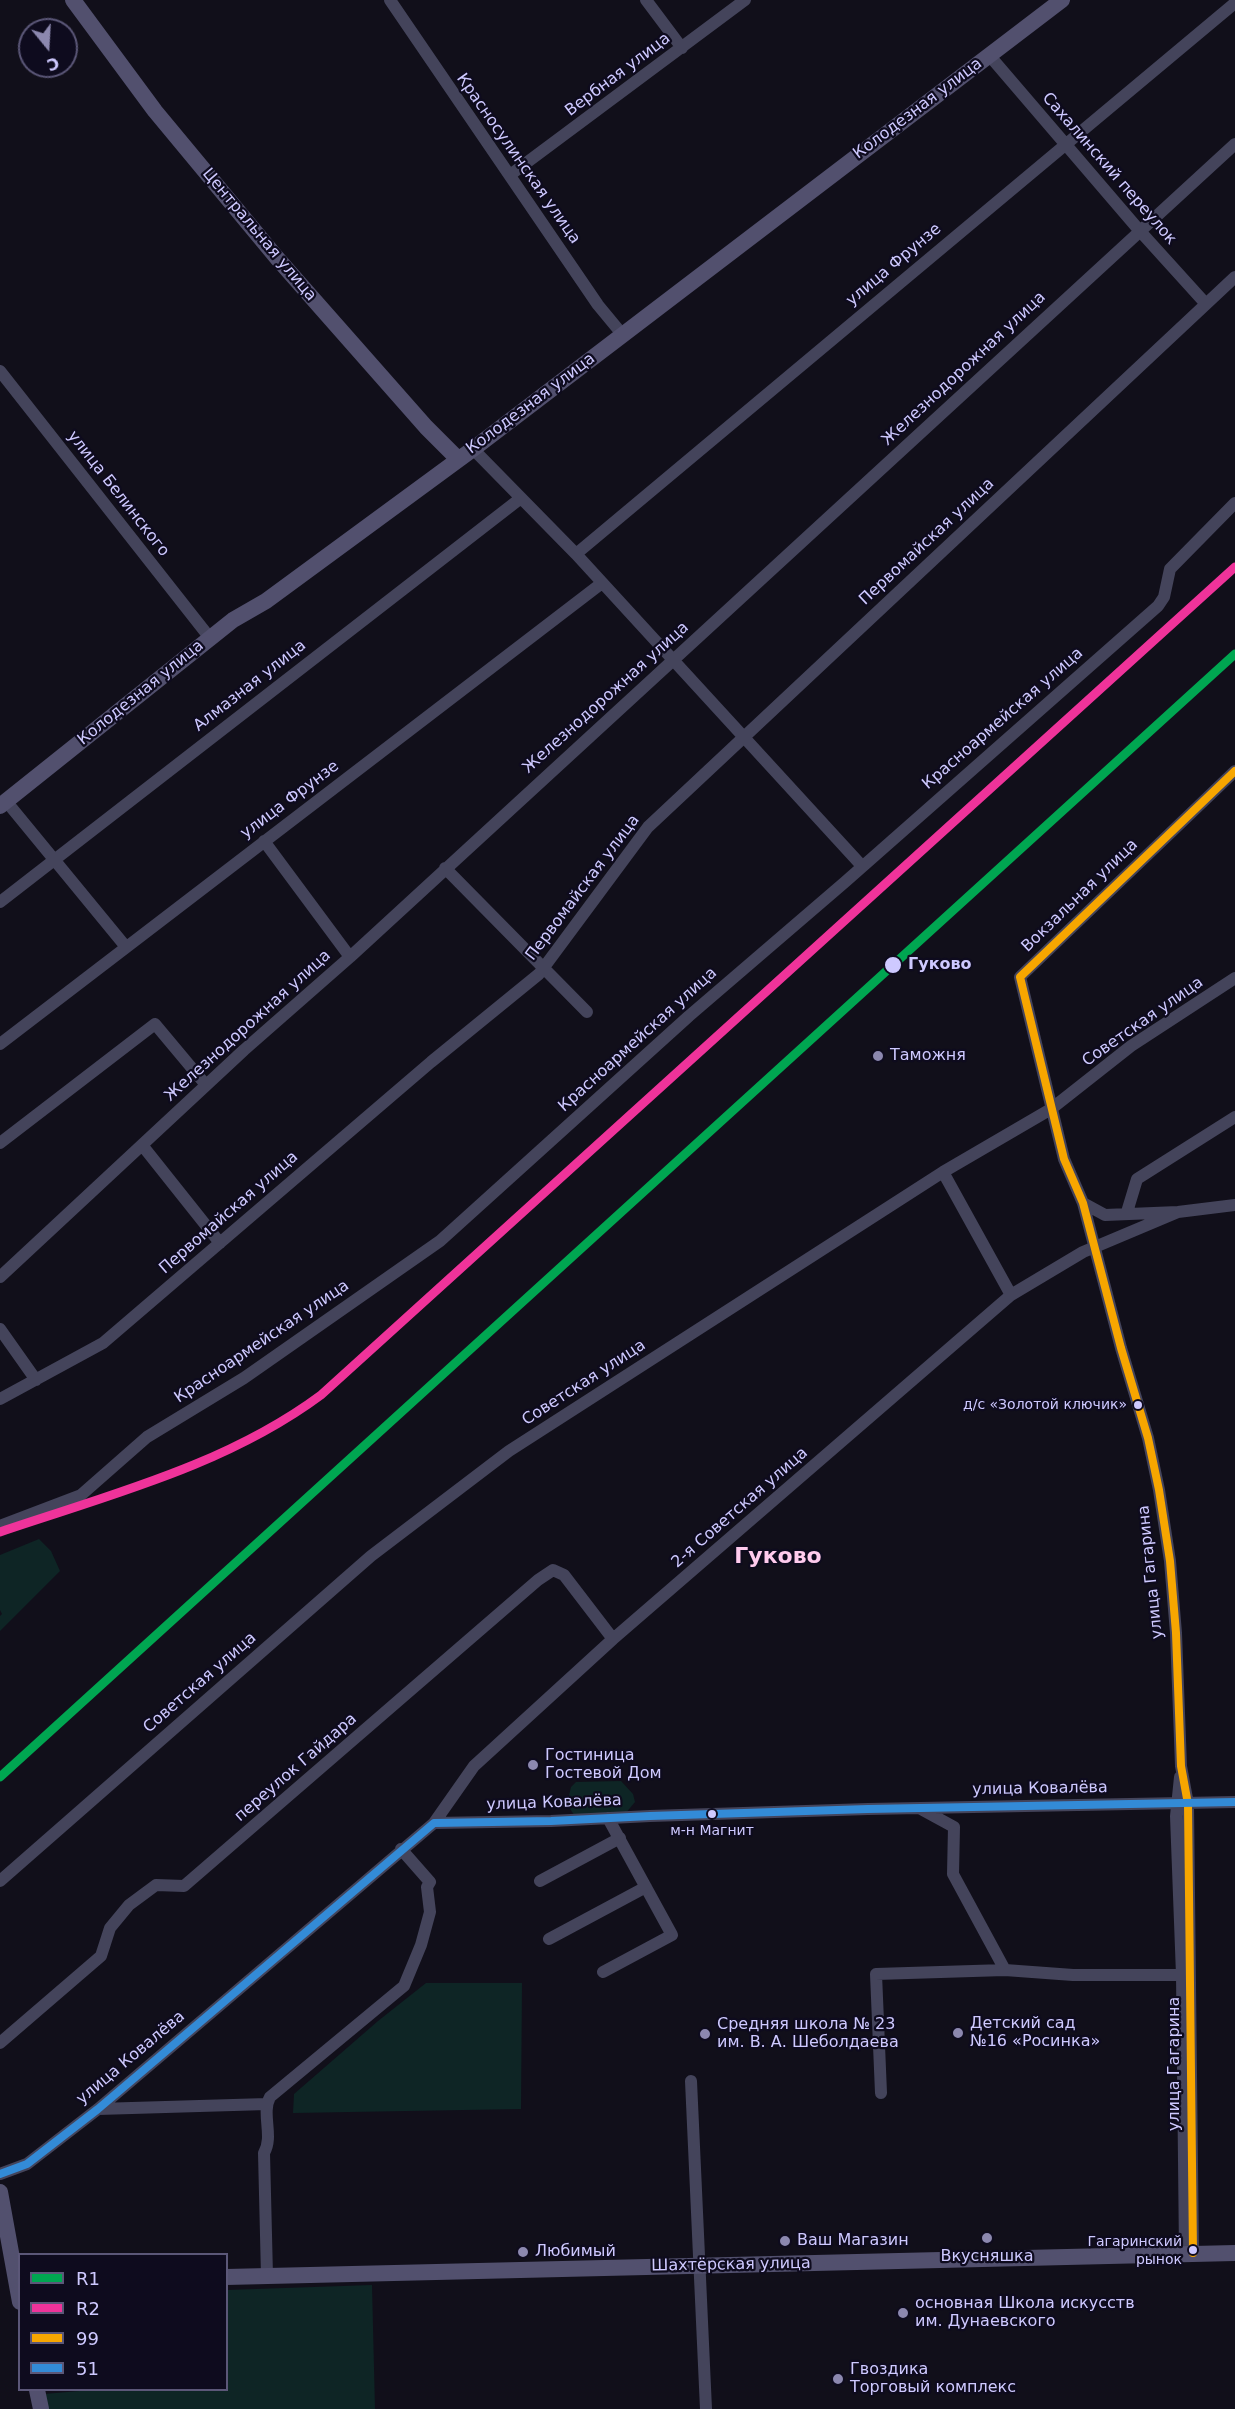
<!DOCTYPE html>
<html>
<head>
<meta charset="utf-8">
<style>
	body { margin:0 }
	#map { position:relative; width:1235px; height:2409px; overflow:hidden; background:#110f1a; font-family:"DejaVu Sans",sans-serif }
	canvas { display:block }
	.legend { position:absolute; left:18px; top:2253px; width:210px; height:138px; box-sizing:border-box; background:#0e0b1e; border:2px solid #5b5778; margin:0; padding:8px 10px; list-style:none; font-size:18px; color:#cec9ff }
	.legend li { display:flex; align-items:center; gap:12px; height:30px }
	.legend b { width:30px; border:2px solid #5b5778 }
	.north { position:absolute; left:18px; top:18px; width:60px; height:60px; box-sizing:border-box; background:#0e0b1e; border:2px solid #5b5778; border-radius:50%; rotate:162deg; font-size:16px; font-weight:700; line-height:24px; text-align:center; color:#cec9ff }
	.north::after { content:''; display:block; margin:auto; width:21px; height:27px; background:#8c88af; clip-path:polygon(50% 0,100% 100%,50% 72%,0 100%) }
</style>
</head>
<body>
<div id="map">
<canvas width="1235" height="2409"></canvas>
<ul class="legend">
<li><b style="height:8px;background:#00a651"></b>R1</li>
<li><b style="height:8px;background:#ef339a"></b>R2</li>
<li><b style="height:8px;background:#f7a600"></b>99</li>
<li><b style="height:8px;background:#338bd7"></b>51</li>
</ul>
<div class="north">С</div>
</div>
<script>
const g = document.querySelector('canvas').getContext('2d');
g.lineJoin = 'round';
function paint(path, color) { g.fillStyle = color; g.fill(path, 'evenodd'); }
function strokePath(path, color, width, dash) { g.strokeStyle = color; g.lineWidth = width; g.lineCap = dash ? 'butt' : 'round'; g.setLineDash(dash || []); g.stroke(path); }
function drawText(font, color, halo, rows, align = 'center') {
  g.font = font + ' "DejaVu Sans",sans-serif'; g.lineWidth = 4.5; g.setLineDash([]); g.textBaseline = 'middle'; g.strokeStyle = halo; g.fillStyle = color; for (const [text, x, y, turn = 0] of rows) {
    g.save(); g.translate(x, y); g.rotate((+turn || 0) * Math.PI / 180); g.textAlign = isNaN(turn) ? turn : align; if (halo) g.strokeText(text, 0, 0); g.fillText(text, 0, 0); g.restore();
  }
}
paint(new Path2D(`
	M 39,1539 L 51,1551 L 60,1571 L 0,1631 L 0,1616 L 2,1614 L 0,1610 L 0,1555 Z
	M 621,1781 L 633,1794 L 635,1802 L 625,1814 L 574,1815 L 567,1804 L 571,1787 L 576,1782 Z
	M 426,1983 L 522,1983 L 521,2109 L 293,2113 L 294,2094 L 378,2021 Z
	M 372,2285 L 375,2409 L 47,2409 L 44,2394 L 91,2390 L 226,2390 L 227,2290 Z`), '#0e2525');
strokePath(new Path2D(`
	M 390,0 L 598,305 L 622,334
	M 646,0 L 682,48
	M 989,55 L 1139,230 L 1206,304
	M 510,175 L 745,0
	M 0,371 L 210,638
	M 473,449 L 576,554 L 862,866
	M 576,554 L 1235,3
	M 6,801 L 126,947
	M 264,841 L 350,957
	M 445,868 L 587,1012
	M 0,902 L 521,498
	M 0,1044 L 602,583
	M 0,1143 L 155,1024 L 206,1085
	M 142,1145 L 220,1243
	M 943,1172 L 1011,1295
	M 1083,1203 L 1105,1215 L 1178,1212 L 1235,1205
	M 1127,1212 L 1137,1179 L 1235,1117
	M 0,1277 L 244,1050 L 350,957 L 1235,144
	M 0,1329 L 36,1380
	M 0,1399 L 103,1343 L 431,1062 L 539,974 L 648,827 L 1235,277
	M 0,1526 L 81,1495 L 147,1437 L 244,1378 L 440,1241 L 689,1016 L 845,882 L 1158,606 L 1164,597 L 1170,569 L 1235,503
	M 1180,1777 L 1176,1816 L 1182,1975 L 1185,2253
	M 921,1809 L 954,1827 L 953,1874 L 1005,1970
	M 434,1823 L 474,1766 L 613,1639 L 1011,1295 L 1083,1252 L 1178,1212
	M 0,1881 L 371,1556 L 509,1451 L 943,1172 L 1051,1109 L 1131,1046 L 1235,978
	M 540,1881 L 620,1838
	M 549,1939 L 646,1887
	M 603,1972 L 672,1935 L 608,1818
	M 0,2043 L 101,1956 L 110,1928 L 129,1905 L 156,1885 L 184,1886 L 538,1580 L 553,1570 L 564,1575 L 613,1639
	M 691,2081 L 706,2409
	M 881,2093 L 876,1974 L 1005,1970 L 1073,1975 L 1182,1975
	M 98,2109 L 267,2104
	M 0,2174 L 27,2164 L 98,2109 L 434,1823 L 551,1821 L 650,1816 L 868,1809 L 1235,1802
	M 1193,2253 L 1188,1804 L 1181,1766 L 1176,1633 L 1170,1561 L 1159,1490 L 1148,1438 L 1121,1348 L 1083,1203 L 1064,1159 L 1020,977 L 1235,771
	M 267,2276 L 264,2153 C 274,2136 261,2114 270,2097 L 404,1986 L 421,1945 L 430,1912 L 427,1887 L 430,1882 L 401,1849`), '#44445b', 12);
strokePath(new Path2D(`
	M 73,0 L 155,111 L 277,258 L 426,427 L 458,459
	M 0,806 L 233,620 L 266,601 L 473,449 L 1062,0
	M 0,2192 L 20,2302
	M 226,2277 L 1235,2253
	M 37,2390 L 41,2409`), '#52506e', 16);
strokePath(new Path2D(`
	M 1193,2253 L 1188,1804 L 1181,1766 L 1176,1633 L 1170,1561 L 1159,1490 L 1148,1438 L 1121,1348 L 1083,1203 L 1064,1159 L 1020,977 L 1235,771`), '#f7a600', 8);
strokePath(new Path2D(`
	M 0,2174 L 27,2164 L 98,2109 L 434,1823 L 551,1821 L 650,1816 L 868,1809 L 1235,1802`), '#338bd7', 8);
strokePath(new Path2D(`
	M 0,1777 L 1235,654`), '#00a651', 9);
strokePath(new Path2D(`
	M 0,1532 C 109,1495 227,1465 321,1395 L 1235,567`), '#ef339a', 9);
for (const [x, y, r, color] of [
	[893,965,9,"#cec9ff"],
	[878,1056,6,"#8c88af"],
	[1138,1405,5,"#cec9ff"],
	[533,1765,6,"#8c88af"],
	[712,1814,5,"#cec9ff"],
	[958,2033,6,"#8c88af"],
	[705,2034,6,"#8c88af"],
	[987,2238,6,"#8c88af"],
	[785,2241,6,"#8c88af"],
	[1193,2250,5,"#cec9ff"],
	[523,2252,6,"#8c88af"],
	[903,2313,6,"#8c88af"],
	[838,2379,6,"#8c88af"]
]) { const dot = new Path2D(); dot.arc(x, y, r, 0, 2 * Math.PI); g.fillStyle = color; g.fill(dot); strokePath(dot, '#0e0b1e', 2); }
drawText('14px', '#cec9ff', '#0e0b1e', [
	["д/с «Золотой ключик»",1127,1405],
	["м-н Магнит",712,1831,"center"],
	["Гагаринский",1182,2242],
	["рынок",1182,2260]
], 'right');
drawText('16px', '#cec9ff', '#0e0b1e', [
	["Вербная улица",618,75,-37],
	["Колодезная улица",918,109,-37],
	["Красносулинская улица",518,159,55],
	["Сахалинский переулок",1109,169,49],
	["Центральная улица",259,235,50],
	["улица Фрунзе",894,265,-40],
	["Железнодорожная улица",964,369,-43],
	["Колодезная улица",531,404,-37],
	["улица Белинского",118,494,52],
	["Первомайская улица",927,542,-43],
	["Алмазная улица",250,686,-38],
	["Колодезная улица",141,693,-39],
	["Железнодорожная улица",606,698,-42],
	["Красноармейская улица",1003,719,-41],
	["улица Фрунзе",290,800,-37],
	["Первомайская улица",583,888,-53],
	["Вокзальная улица",1080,896,-44],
	["Советская улица",1143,1022,-35],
	["Железнодорожная улица",248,1026,-42],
	["Красноармейская улица",638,1040,-42],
	["Первомайская улица",229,1213,-41],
	["Красноармейская улица",262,1342,-34],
	["Советская улица",584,1383,-33],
	["2-я Советская улица",740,1508,-41],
	["улица Гагарина",1151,1572,-96],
	["Советская улица",200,1683,-41],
	["переулок Гайдара",296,1768,-41],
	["улица Ковалёва",1040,1789,-1],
	["улица Ковалёва",554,1803,-2],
	["улица Ковалёва",131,2058,-40],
	["улица Гагарина",1175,2064,-90],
	["Шахтёрская улица",731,2265,-1]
]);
drawText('bold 16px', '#cec9ff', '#0e0b1e', [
	["Гуково",908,965]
], 'left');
drawText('16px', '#cec9ff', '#0e0b1e', [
	["Таможня",890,1056],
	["Гостиница",545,1756],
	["Гостевой Дом",545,1774],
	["Детский сад",970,2024],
	["№16 «Росинка»",970,2042],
	["Средняя школа № 23",717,2025],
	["им. В. А. Шеболдаева",717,2043],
	["Ваш Магазин",797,2241],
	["Любимый",535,2252],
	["Вкусняшка",987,2257,"center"],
	["основная Школа искусств",915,2304],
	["им. Дунаевского",915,2322],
	["Гвоздика",850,2370],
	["Торговый комплекс",850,2388]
], 'left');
drawText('bold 22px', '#ffcbed', '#0e0b1e', [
	["Гуково",778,1557]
]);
</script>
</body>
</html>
